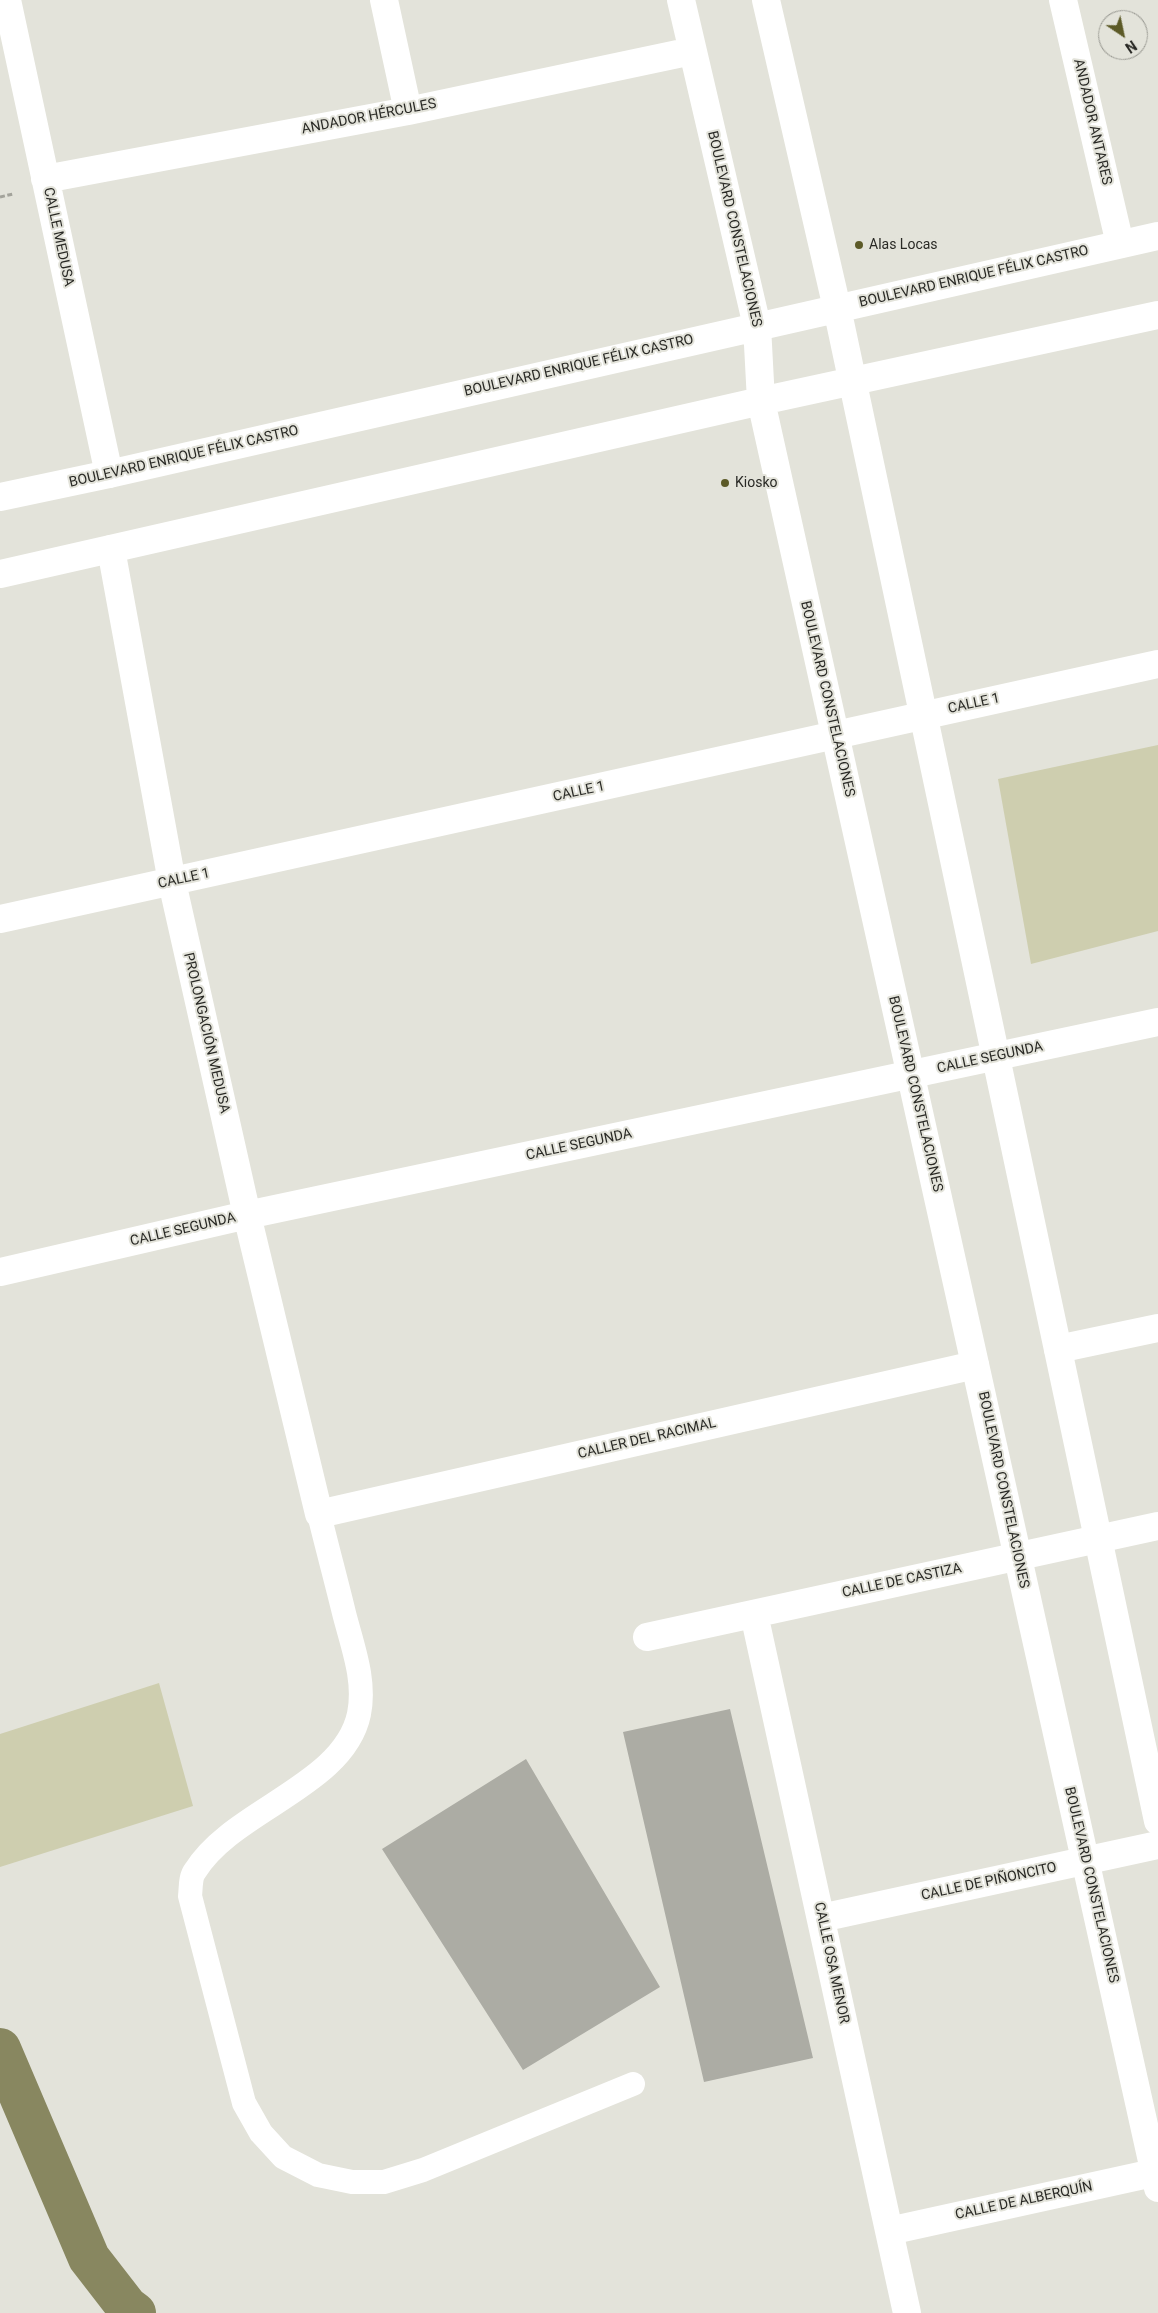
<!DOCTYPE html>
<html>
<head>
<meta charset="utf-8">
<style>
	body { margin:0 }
	#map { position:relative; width:1158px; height:2313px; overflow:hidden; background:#e3e3da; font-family:Roboto,sans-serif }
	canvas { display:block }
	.north { position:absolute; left:1098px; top:10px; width:50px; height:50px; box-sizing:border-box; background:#e3e3da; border:1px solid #999992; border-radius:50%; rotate:146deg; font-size:14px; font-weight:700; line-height:20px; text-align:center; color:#292925 }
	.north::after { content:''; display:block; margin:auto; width:18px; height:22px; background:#5c5a27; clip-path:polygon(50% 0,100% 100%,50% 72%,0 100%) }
</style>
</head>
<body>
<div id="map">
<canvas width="1158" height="2313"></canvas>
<div class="north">N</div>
</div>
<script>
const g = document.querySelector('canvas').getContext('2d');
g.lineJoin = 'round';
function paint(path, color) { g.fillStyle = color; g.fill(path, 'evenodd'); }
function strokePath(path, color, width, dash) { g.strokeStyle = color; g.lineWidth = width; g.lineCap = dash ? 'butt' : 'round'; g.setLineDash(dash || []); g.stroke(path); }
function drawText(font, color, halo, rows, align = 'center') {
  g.font = font + ' Roboto,sans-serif'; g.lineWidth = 4; g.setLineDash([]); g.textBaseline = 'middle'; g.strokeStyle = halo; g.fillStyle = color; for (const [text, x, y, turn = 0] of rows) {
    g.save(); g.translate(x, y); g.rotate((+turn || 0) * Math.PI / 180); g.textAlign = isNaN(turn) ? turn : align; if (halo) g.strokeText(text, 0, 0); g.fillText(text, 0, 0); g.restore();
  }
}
paint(new Path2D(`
	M 1158,745 L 1158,931 L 1031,964 L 998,779 Z
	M 159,1683 L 193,1806 L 0,1867 L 0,1734 Z`), '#ceceaf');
strokePath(new Path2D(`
	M 0,2049 L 89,2258 L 127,2307 L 135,2313`), '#888760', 42);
paint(new Path2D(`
	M 730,1709 L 813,2058 L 704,2082 L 623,1732 Z
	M 526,1759 L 660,1987 L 523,2070 L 382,1849 Z`), '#acaca4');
strokePath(new Path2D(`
	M 0,197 L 13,194`), '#a3a39b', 3, [5, 2.5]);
strokePath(new Path2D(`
	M 319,1514 C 327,1547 336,1580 344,1613 C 352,1645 366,1680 359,1714 C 344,1786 232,1810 195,1871 C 190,1877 191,1889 190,1896 L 244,2103 L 261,2133 L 283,2157 L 318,2175 L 352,2182 L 384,2182 L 423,2170 L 633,2084`), '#fff', 24);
strokePath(new Path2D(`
	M 7,0 L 109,474
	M 384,0 L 408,111
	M 681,0 L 757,326
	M 766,0 L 837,308
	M 1063,0 L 1120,244
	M 45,179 L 408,111 L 692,51
	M 111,549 L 172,882 L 247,1215 L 319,1514 L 975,1365
	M 0,919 L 1158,664
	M 0,1272 L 247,1215 L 1158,1022
	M 1058,1349 L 1158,1328
	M 754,1614 L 907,2313
	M 647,1637 L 1158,1526
	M 821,1918 L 1158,1845
	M 889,2231 L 1158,2172`), '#fff', 28);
strokePath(new Path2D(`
	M 837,308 L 1158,1821
	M 757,326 L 761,401 L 1158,2188
	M 0,497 L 109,474 L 1158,236
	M 0,574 L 761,401 L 1158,315`), '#fff', 28);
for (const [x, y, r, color] of [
	[859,245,5,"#5c5a27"],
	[725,483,5,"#5c5a27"]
]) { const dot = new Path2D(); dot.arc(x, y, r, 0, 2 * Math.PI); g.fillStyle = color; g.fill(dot); strokePath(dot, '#e3e3da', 2); }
drawText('14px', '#292925', '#e3e3da', [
	["ANDADOR HÉRCULES",369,117,-11],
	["ANDADOR ANTARES",1092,122,77],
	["BOULEVARD CONSTELACIONES",734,229,77],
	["CALLE MEDUSA",58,237,78],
	["BOULEVARD ENRIQUE FÉLIX CASTRO",974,277,-13],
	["BOULEVARD ENRIQUE FÉLIX CASTRO",579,366,-13],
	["BOULEVARD ENRIQUE FÉLIX CASTRO",184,457,-13],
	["BOULEVARD CONSTELACIONES",827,699,77],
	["CALLE 1",974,704,-12],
	["CALLE 1",579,792,-12],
	["CALLE 1",184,879,-12],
	["PROLONGACIÓN MEDUSA",206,1033,77],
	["CALLE SEGUNDA",990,1058,-12],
	["BOULEVARD CONSTELACIONES",915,1094,77],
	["CALLE SEGUNDA",579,1145,-12],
	["CALLE SEGUNDA",183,1230,-13],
	["CALLER DEL RACIMAL",647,1439,-13],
	["BOULEVARD CONSTELACIONES",1003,1490,78],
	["CALLE DE CASTIZA",902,1581,-12],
	["CALLE DE PIÑONCITO",989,1882,-12],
	["BOULEVARD CONSTELACIONES",1091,1885,77],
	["CALLE OSA MENOR",831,1963,78],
	["CALLE DE ALBERQUÍN",1024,2201,-12]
]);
drawText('14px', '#292925', '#e3e3da', [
	["Alas Locas",869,245],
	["Kiosko",735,483]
], 'left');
</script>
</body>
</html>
